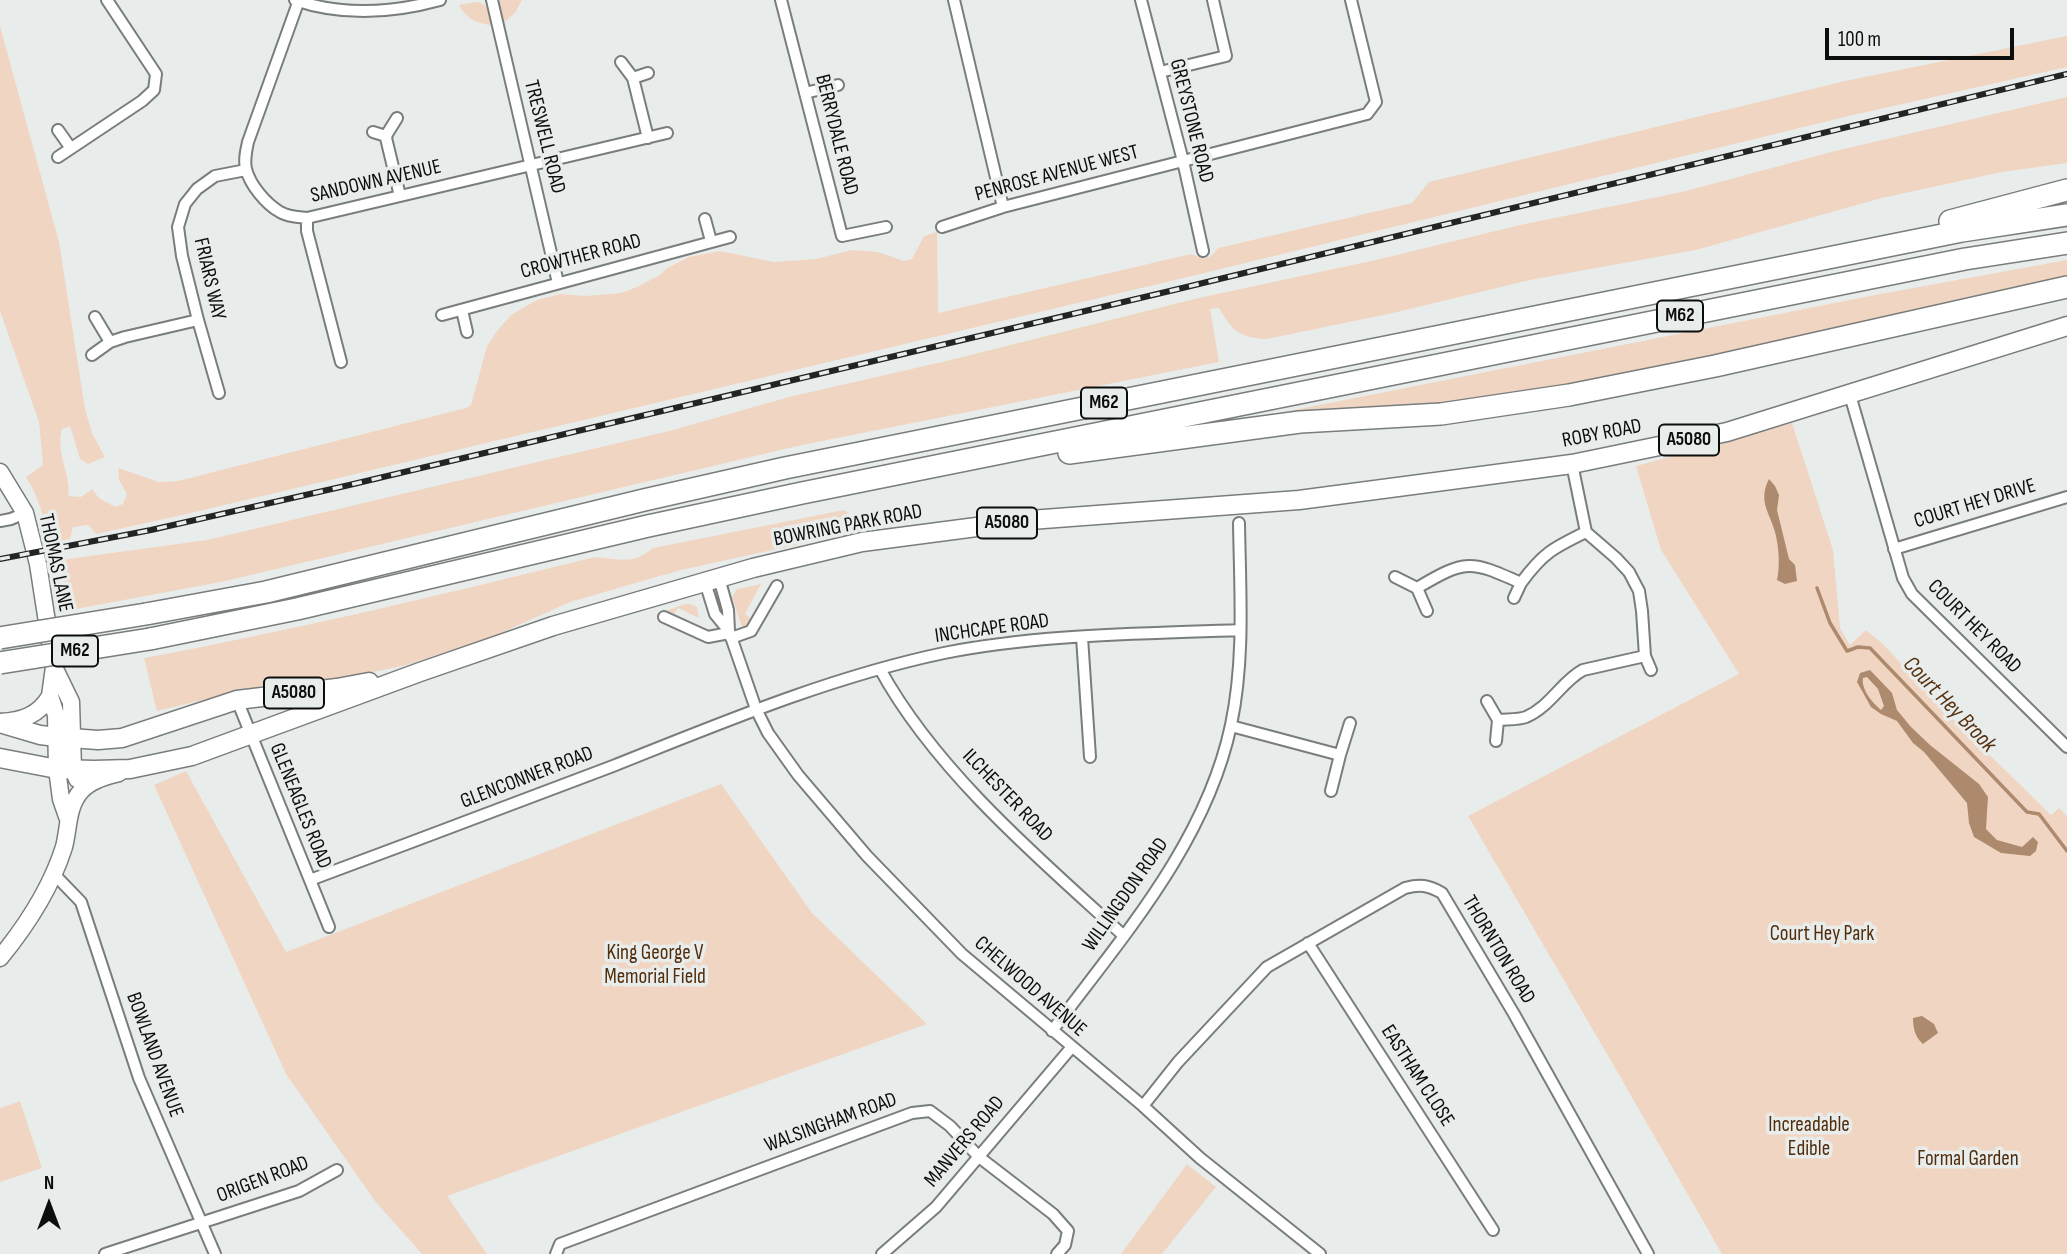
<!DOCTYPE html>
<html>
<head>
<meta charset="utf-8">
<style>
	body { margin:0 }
	#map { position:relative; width:2067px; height:1254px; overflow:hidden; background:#e8edec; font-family:"Sofia Sans Condensed",sans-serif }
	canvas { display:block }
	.north { position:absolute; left:14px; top:1170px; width:70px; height:70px; -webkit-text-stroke:5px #e8edec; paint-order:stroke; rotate:0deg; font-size:19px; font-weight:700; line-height:28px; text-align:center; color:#0c0e0d }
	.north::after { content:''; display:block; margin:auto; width:24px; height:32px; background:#0c0e0d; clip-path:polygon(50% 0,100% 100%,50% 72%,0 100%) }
	.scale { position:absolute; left:1825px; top:28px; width:189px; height:32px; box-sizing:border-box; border:4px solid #0c0e0d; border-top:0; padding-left:9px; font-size:21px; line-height:24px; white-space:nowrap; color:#0c0e0d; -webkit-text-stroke:5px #e8edec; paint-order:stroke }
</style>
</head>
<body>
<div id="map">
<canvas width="2067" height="1254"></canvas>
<div class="north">N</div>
<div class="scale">100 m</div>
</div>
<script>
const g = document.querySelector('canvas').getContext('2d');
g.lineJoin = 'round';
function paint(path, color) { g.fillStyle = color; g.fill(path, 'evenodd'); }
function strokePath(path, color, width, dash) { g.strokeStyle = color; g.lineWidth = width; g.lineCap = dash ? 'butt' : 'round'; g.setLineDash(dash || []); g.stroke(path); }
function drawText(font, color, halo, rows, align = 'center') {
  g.font = font + ' "Sofia Sans Condensed",sans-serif'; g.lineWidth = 7; g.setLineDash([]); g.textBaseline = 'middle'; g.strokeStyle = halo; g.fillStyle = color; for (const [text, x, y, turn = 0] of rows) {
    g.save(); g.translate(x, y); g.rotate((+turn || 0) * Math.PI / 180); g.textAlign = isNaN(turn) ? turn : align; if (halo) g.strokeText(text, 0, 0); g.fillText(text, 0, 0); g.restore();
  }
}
paint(new Path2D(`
	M 500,0 L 522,0 L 515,13 L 503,23 L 499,7 Z
	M 476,2 C 489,3 489,14 492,25 C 478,24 466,19 459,5 Z
	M 0,26 L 59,242 L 85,409 L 92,433 L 105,457 L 88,464 L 80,459 L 70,426 L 62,429 C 55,456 72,474 68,496 L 81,497 L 92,489 L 99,498 L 115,507 L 123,504 L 127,494 L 119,480 L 118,468 L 159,482 L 178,481 L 466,408 L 471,405 L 487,346 L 497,331 L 511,315 L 535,301 L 545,298 L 560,294 L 585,296 L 621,293 L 637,287 L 660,275 L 667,268 L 689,257 L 720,251 L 774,262 L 816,259 L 852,250 L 878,252 L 904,261 L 912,259 L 924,236 L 937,232 L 938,313 L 1191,254 C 1204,260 1210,260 1218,248 L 1412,203 L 1429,182 L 1845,81 L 2067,36 L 2067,67 L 1849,116 L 1192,276 L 178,516 L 96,534 L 88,525 L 73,527 L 70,539 L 49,543 C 44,519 40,499 26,477 L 43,465 L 39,422 L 0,311 Z
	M 2067,97 L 2067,163 L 2002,172 L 1882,198 L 1696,250 L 1530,280 L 1393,313 L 1267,339 C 1240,338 1233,332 1219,308 L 1210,309 L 1219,362 L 802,445 L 221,582 L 65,611 L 53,561 L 207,540 L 673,430 L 789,397 L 942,362 L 1194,299 L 1380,259 L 1520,225 L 1682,192 L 1835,151 Z
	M 2067,260 L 2067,277 C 1994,293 1922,308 1849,324 C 1742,349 1636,374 1527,391 C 1448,403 1369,409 1290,416 L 1287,415 L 1289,411 L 1880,294 Z
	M 1792,423 L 1833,550 L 1840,628 L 1850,645 L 1866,630 L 1882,643 L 1953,719 L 2051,815 L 2059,808 L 2067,816 L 2067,1254 L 1722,1254 L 1618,1073 L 1468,816 L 1739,674 L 1661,550 L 1636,466 Z
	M 844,510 L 852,516 L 851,533 L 681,570 L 570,602 L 492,637 L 403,666 L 341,678 L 261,686 L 157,711 L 144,658 C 295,630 445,594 595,557 C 621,559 632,565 653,548 Z
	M 761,584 L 745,614 L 750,618 L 751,622 L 748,626 L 742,627 L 732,597 L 737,589 Z
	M 685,604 L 690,604 L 697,607 L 699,618 L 678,608 L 673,616 L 663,612 Z
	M 186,771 L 286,952 L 721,784 L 812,913 L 927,1024 L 447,1196 L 487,1254 L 422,1254 L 375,1201 L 286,1074 L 154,785 Z
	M 20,1101 L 42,1168 L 0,1182 L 0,1108 Z
	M 1187,1164 L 1216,1187 L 1162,1254 L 1121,1254 Z`), '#f0d6c2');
paint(new Path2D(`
	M 1769,479 L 1775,486 L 1779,495 L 1777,510 L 1789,559 L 1795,565 L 1797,581 L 1785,584 L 1777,580 C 1780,565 1779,551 1776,536 C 1771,513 1757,503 1769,479 Z
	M 1870,670 L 1892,693 L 1897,710 L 1911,727 L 1930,745 L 1979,784 L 1988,797 L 1986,829 L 1997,840 L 2022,847 L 2033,837 L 2038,842 L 2036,851 L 2030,856 L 2001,853 L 1974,837 L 1969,823 L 1967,803 L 1924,752 L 1913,743 L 1897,721 L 1881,714 L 1871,707 L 1857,682 L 1860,673 ZM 1867,677 L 1878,689 L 1884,706 L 1881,710 C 1873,703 1861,690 1863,678 Z
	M 1922,1016 L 1934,1024 L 1938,1033 L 1923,1044 C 1915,1037 1913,1028 1913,1018 Z`), '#ad896e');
strokePath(new Path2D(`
	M 1817,588 L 1830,623 L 1847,651 L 1858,647 L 1870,648 L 2027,812 L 2039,814 L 2067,851`), '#ad896e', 3.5);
const street = new Path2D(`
	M 295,0 C 342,16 393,13 440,0
	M 299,0 L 248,142 C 246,151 244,160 246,169 C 250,185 266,204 280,212 C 288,217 298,217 307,218 L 667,133
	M 492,0 L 558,283
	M 781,0 L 842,236 L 886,227
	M 954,0 L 1003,207
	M 1141,0 L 1183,161 L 1203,251
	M 621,62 L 633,78 L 648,138
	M 1160,72 L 1226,56 L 1213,0
	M 633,78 L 648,73
	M 805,93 L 838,85
	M 397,118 L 387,134 L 386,138 L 400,196
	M 58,130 L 70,147
	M 373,132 L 386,136
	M 58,157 L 142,101 L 154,90 L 156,74 L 107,0
	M 307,218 L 307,231 L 341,362
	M 705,219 L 711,241
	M 942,227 L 1003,207 L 1367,114 L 1376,102 L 1351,0
	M 462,310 L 467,332
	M 442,315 L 730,237
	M 95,317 L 110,342
	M 92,355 L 110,342 L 125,337 L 198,320
	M 219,393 L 198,320 L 182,256 L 178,227 L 185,204 L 197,189 L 215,176 L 246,170
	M 1850,395 L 1903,578 L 1912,594 L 2067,747
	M 0,521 L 11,519 L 25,513
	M 1894,549 L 2067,497
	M 1395,577 L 1417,588
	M 719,578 L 728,610 L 729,631 L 756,709 L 768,733 L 798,775 L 867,856 L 962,954 L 1143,1106 L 1200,1158 L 1320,1254
	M 705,582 L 715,614 L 729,631
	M 1417,588 C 1466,559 1470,560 1521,583 C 1543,553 1553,548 1586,532
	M 1417,588 L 1427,611
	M 1514,598 L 1521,583
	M 664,617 L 708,637 L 729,633
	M 1082,637 L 1090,757
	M 731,638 L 751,631 L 777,586
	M 1645,656 L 1651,670
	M 880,669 C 935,770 1038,858 1123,935
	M 237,700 L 329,927
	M 1487,701 L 1498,720
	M 1498,720 C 1507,719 1518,720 1526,717 C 1550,707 1562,681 1583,670 L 1645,656 L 1642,611 L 1639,591 L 1629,572 L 1616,558 L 1586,532 L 1572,464
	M 1231,726 L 1340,755
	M 1496,741 L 1498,720
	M 1331,791 L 1340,755 L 1350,723
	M 53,873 L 81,902 L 139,1078 L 215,1254
	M 310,880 C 411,842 512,805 613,766 C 721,723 830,677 944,653 C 1041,634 1142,634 1240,630
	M 1308,943 L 1493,1230
	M 1052,1031 C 1122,937 1206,843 1231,725 C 1245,659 1240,590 1239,523
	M 1143,1106 L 1178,1062 L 1267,967 L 1405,888 C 1420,884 1428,885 1442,893 L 1514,1014 L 1648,1254
	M 105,1254 L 299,1191 L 337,1170
	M 556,1254 L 560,1244 L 912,1113 L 930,1111 L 950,1126 L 979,1157 L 1053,1214 L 1068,1231 L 1065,1245 L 1057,1254
	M 882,1254 L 936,1207 L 1071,1048`);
const secondary = new Path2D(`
	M 0,472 L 25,513 L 38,564 L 54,667 L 50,696 L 56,715 L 57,769 L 61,799 L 68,819
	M 54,667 L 71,702 L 73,769 L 77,779
	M 0,722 C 22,721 39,715 50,696
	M 0,958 C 27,925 51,888 64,847 C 69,828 67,807 81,791 C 91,780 105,777 119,773`);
const primary = new Path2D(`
	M 0,723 L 40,735 L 57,737 L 98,740 L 122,738 L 237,700 L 337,688 L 369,682
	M 0,758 L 57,769 L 94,770 L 130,769 L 192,756 L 420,672 L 553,626 L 753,568 L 862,542 L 1030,520 L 1299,500 L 1572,464 L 1727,432 L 2067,326`);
const highway = new Path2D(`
	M 1950,221 L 2067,190
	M 1069,453 L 1300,422 L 1441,414 L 1569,395 L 1715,366 L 2067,287
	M 146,614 L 266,592 L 644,500 L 785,468 L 1962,231 L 2067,215
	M 150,639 L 297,609 L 648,526 L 802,493 L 1965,259 L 2067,243`);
strokePath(street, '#797d7c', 14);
strokePath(secondary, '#797d7c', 19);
strokePath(primary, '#797d7c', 21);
strokePath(highway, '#797d7c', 24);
strokePath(street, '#fff', 10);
strokePath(secondary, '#fff', 16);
strokePath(primary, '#fff', 18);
strokePath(highway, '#fff', 21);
const rail = new Path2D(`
	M 0,559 L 151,530 L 345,486 L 1174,290 L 2067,74`);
strokePath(rail, '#222423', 6);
strokePath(rail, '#e8edec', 3.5, [10]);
const highwayBridge = new Path2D(`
	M 0,638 L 146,614
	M 0,663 L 150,639`);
strokePath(highwayBridge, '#797d7c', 24, []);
strokePath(highwayBridge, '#fff', 21);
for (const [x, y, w] of [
	[1680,316,46],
	[1104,403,46],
	[1689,440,60],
	[1007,523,60],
	[75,651,46],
	[294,693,60]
]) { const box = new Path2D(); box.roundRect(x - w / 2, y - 15.5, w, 31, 5); g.fillStyle = '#e8edec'; g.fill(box); strokePath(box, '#0c0e0d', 2); }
drawText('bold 19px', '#0c0e0d', null, [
	["M62",1680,316],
	["M62",1104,403],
	["A5080",1689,440],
	["A5080",1007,523],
	["M62",75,651],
	["A5080",294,693]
]);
drawText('21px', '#0c0e0d', '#e8edec', [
	["GREYSTONE ROAD",1191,121,76],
	["BERRYDALE ROAD",836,135,76],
	["TRESWELL ROAD",544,137,76],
	["PENROSE AVENUE WEST",1057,174,-15],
	["SANDOWN AVENUE",376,182,-13],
	["CROWTHER ROAD",581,257,-15],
	["FRIARS WAY",209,279,77],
	["ROBY ROAD",1602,434,-11],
	["COURT HEY DRIVE",1975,504,-17],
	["BOWRING PARK ROAD",848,526,-11],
	["THOMAS LANE",55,563,78],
	["COURT HEY ROAD",1974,627,45],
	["INCHCAPE ROAD",992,629,-8],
	["GLENCONNER ROAD",527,778,-21],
	["ILCHESTER ROAD",1007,796,46],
	["GLENEAGLES ROAD",300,806,68],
	["WILLINGDON ROAD",1126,895,-55],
	["THORNTON ROAD",1498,950,59],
	["CHELWOOD AVENUE",1030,987,41],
	["BOWLAND AVENUE",154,1055,70],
	["EASTHAM CLOSE",1417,1076,57],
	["WALSINGHAM ROAD",831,1123,-20],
	["MANVERS ROAD",965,1142,-50],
	["ORIGEN ROAD",263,1180,-21]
]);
drawText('21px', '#522d0c', '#e8edec', [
	["Court Hey Park",1822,935],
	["King George V",655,954],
	["Memorial Field",655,978],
	["Increadable",1809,1126],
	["Edible",1809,1150],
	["Formal Garden",1968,1160]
]);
drawText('italic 23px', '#573111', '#e8edec', [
	["Court Hey Brook",1949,705,46]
]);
</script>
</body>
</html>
